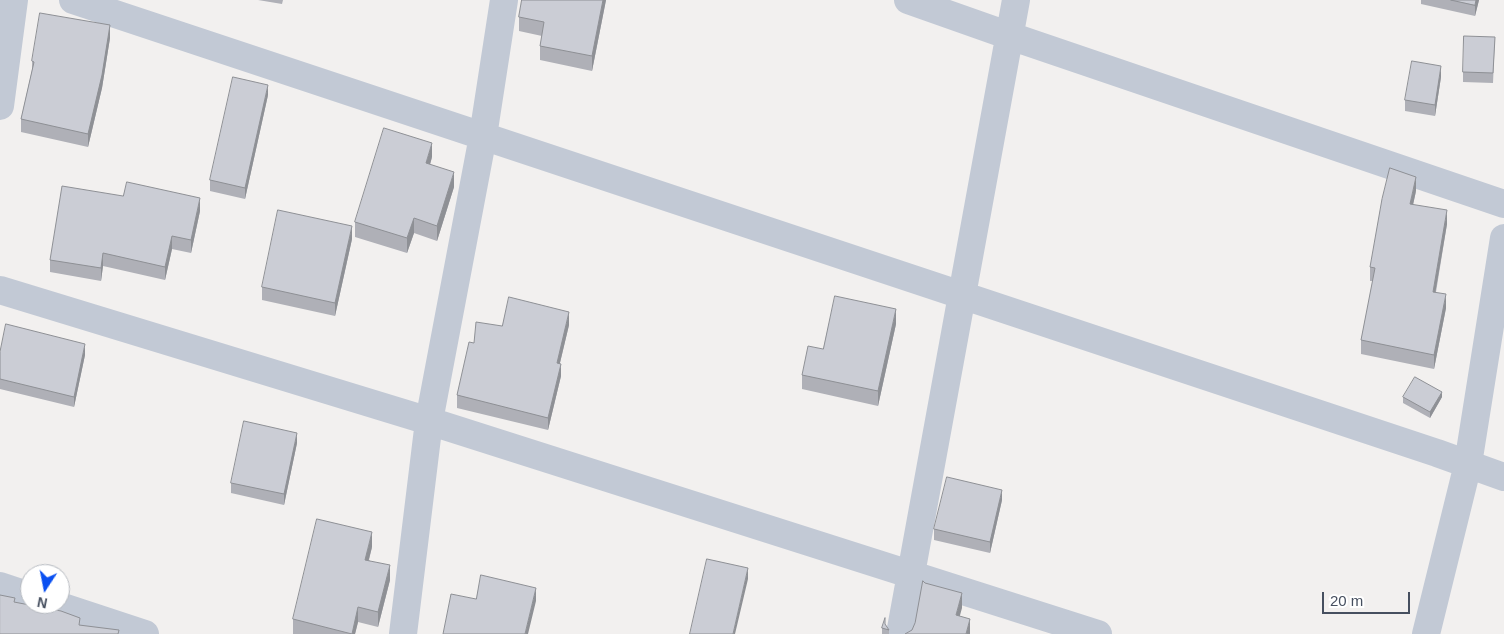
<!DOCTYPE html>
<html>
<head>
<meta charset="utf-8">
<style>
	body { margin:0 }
	#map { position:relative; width:1504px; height:634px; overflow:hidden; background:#f2f0ef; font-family:Arial,sans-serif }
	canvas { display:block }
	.north { position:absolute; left:20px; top:564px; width:50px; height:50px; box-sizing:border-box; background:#fff; border:1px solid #b5b9bf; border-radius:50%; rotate:191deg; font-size:14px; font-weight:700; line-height:20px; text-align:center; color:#464f5f }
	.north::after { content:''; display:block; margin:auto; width:18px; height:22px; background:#0a50f1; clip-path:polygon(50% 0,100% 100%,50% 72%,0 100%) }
	.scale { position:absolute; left:1322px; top:592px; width:88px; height:22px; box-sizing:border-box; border:2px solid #464f5f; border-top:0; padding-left:6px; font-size:15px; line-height:18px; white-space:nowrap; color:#464f5f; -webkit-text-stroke:4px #fff; paint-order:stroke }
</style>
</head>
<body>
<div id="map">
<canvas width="1504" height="634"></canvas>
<div class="north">N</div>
<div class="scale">20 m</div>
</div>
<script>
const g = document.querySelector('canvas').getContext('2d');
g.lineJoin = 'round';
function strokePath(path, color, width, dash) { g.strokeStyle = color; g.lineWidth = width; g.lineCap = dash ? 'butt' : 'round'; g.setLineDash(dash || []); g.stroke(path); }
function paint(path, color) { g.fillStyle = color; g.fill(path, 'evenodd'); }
strokePath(new Path2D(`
	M 73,0 L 1437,453 L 1504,477
	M 908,0 L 1010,36 L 1504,204
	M 0,106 L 14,0
	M 0,290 L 429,421 L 1098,634
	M 0,586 L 30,596
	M 54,604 L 145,634
	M 403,634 L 429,421 L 483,136 L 504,0
	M 900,634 L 1016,0
	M 1426,634 L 1468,464 L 1504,238`), '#c2c9d5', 28);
paint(new Path2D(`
	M 258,0 L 283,0 L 282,4 Z
	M 522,0 L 606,0 L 592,71 L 540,60 L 540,46 L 542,36 L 519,31 L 519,17 Z
	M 1421,0 L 1479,0 L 1475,16 L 1421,4 Z
	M 1495,37 L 1493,83 L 1463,82 L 1463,72 Z
	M 110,38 L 102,88 L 88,147 L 21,132 L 21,119 L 32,70 L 32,61 Z
	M 1441,77 L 1435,116 L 1405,111 L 1405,100 Z
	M 268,95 L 245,199 L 210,191 L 210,180 Z
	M 432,157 L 430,165 L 454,187 L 437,241 L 414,233 L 407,253 L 355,237 L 355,222 Z
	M 1416,191 L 1413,205 L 1447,224 L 1436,292 L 1446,308 L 1434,369 L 1361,354 L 1361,340 L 1373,281 L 1370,281 L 1370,267 Z
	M 200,211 L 191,253 L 172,249 L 165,280 L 103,266 L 101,281 L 50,272 L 50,260 Z
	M 352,239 L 335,316 L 262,300 L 262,287 Z
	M 896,324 L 878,406 L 802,389 L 802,375 L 823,349 Z
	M 569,325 L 560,363 L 561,376 L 548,430 L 457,408 L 457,395 L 474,343 Z
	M 0,352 L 85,355 L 74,407 L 0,389 Z
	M 1403,397 L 1442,397 L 1430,418 L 1403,403 Z
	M 297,443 L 284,505 L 231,493 L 231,483 Z
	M 1002,500 L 990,553 L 934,540 L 934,529 Z
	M 372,547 L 369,560 L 390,580 L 378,627 L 358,622 L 355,634 L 293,634 L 293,619 Z
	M 885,624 L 889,630 L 889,634 L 882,634 L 882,628 Z`), '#afb0b7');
paint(new Path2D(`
	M 603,0 L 606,0 L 592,71 L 592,56 Z
	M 1476,0 L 1479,0 L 1475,16 L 1475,5 Z
	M 110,25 L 110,38 L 102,88 L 88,147 L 88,134 Z
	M 1441,66 L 1441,77 L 1435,116 L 1435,105 Z
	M 268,85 L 268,95 L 245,199 L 245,188 Z
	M 432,143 L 432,157 L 426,178 L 426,163 Z
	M 454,172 L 454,187 L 437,241 L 437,226 Z
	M 1416,177 L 1416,191 L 1410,218 L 1410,204 Z
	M 200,198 L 200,211 L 191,253 L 191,240 Z
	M 1447,210 L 1447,224 L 1433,306 L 1433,292 Z
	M 414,218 L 414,233 L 407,253 L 407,238 Z
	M 352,226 L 352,239 L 335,316 L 335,303 Z
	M 172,236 L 172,249 L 165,280 L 165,267 Z
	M 103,253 L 103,266 L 101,281 L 101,268 Z
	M 1446,294 L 1446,308 L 1434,369 L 1434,355 Z
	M 896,309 L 896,324 L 878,406 L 878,391 Z
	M 569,312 L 569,325 L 557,375 L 557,363 Z
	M 85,344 L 85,355 L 74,407 L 74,397 Z
	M 561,364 L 561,376 L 548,430 L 548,418 Z
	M 1442,392 L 1442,397 L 1430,418 L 1430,412 Z
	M 297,433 L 297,443 L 284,505 L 284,494 Z
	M 1002,490 L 1002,500 L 990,553 L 990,542 Z
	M 372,532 L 372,547 L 365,574 L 365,560 Z
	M 390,565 L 390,580 L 378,627 L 378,612 Z
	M 748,568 L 748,579 L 735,634 L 733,634 Z
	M 536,588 L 536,601 L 528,634 L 525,634 Z
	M 962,593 L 962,608 L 956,630 L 956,615 Z
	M 358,607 L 358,622 L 355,634 L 352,634 Z
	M 970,619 L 970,634 L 966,634 Z`), '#8e9095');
const building = new Path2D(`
	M 522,0 L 603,0 L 592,56 L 540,46 L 544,22 L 519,17 Z
	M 1451,0 L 1476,0 L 1475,5 Z
	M 40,13 L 110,25 L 102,75 L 88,134 L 21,119 L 34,62 L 32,61 Z
	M 1464,36 L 1495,37 L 1493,73 L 1463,72 Z
	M 1412,61 L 1441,66 L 1435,105 L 1405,100 Z
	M 233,77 L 268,85 L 245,188 L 210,180 Z
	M 384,128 L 432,143 L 426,163 L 454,172 L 437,226 L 414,218 L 407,238 L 355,222 Z
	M 1390,168 L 1416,177 L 1410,204 L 1447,210 L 1433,292 L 1446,294 L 1434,355 L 1361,340 L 1375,268 L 1370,267 L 1382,199 Z
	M 127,182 L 200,198 L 191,240 L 172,236 L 165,267 L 103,253 L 101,268 L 50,260 L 62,186 L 123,196 Z
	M 278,210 L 352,226 L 335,303 L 262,287 Z
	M 835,296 L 896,309 L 878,391 L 802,375 L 808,346 L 823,349 Z
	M 509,297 L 569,312 L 557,363 L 561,364 L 548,418 L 457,395 L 469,342 L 474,343 L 476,322 L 502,326 Z
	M 6,324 L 85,344 L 74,397 L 0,379 L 0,352 Z
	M 1415,377 L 1442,392 L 1430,412 L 1403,397 Z
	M 244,421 L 297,433 L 284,494 L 231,483 Z
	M 947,477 L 1002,490 L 990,542 L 934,529 Z
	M 317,519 L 372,532 L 365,560 L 390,565 L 378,612 L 358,607 L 352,634 L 293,619 Z
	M 707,559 L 748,568 L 733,634 L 690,634 Z
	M 481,575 L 536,588 L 525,634 L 443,634 L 451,594 L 476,599 Z
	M 923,581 L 925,583 L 962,593 L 956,615 L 970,619 L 966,634 L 905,634 L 912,630 L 915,623 Z
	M 0,595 L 15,598 L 14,602 L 61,611 L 80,618 L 79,625 L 119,630 L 118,634 L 0,634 Z
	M 885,618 L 885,624 L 889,630 L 882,628 Z`);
paint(building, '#cbcdd5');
strokePath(building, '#8e9095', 1);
</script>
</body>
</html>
